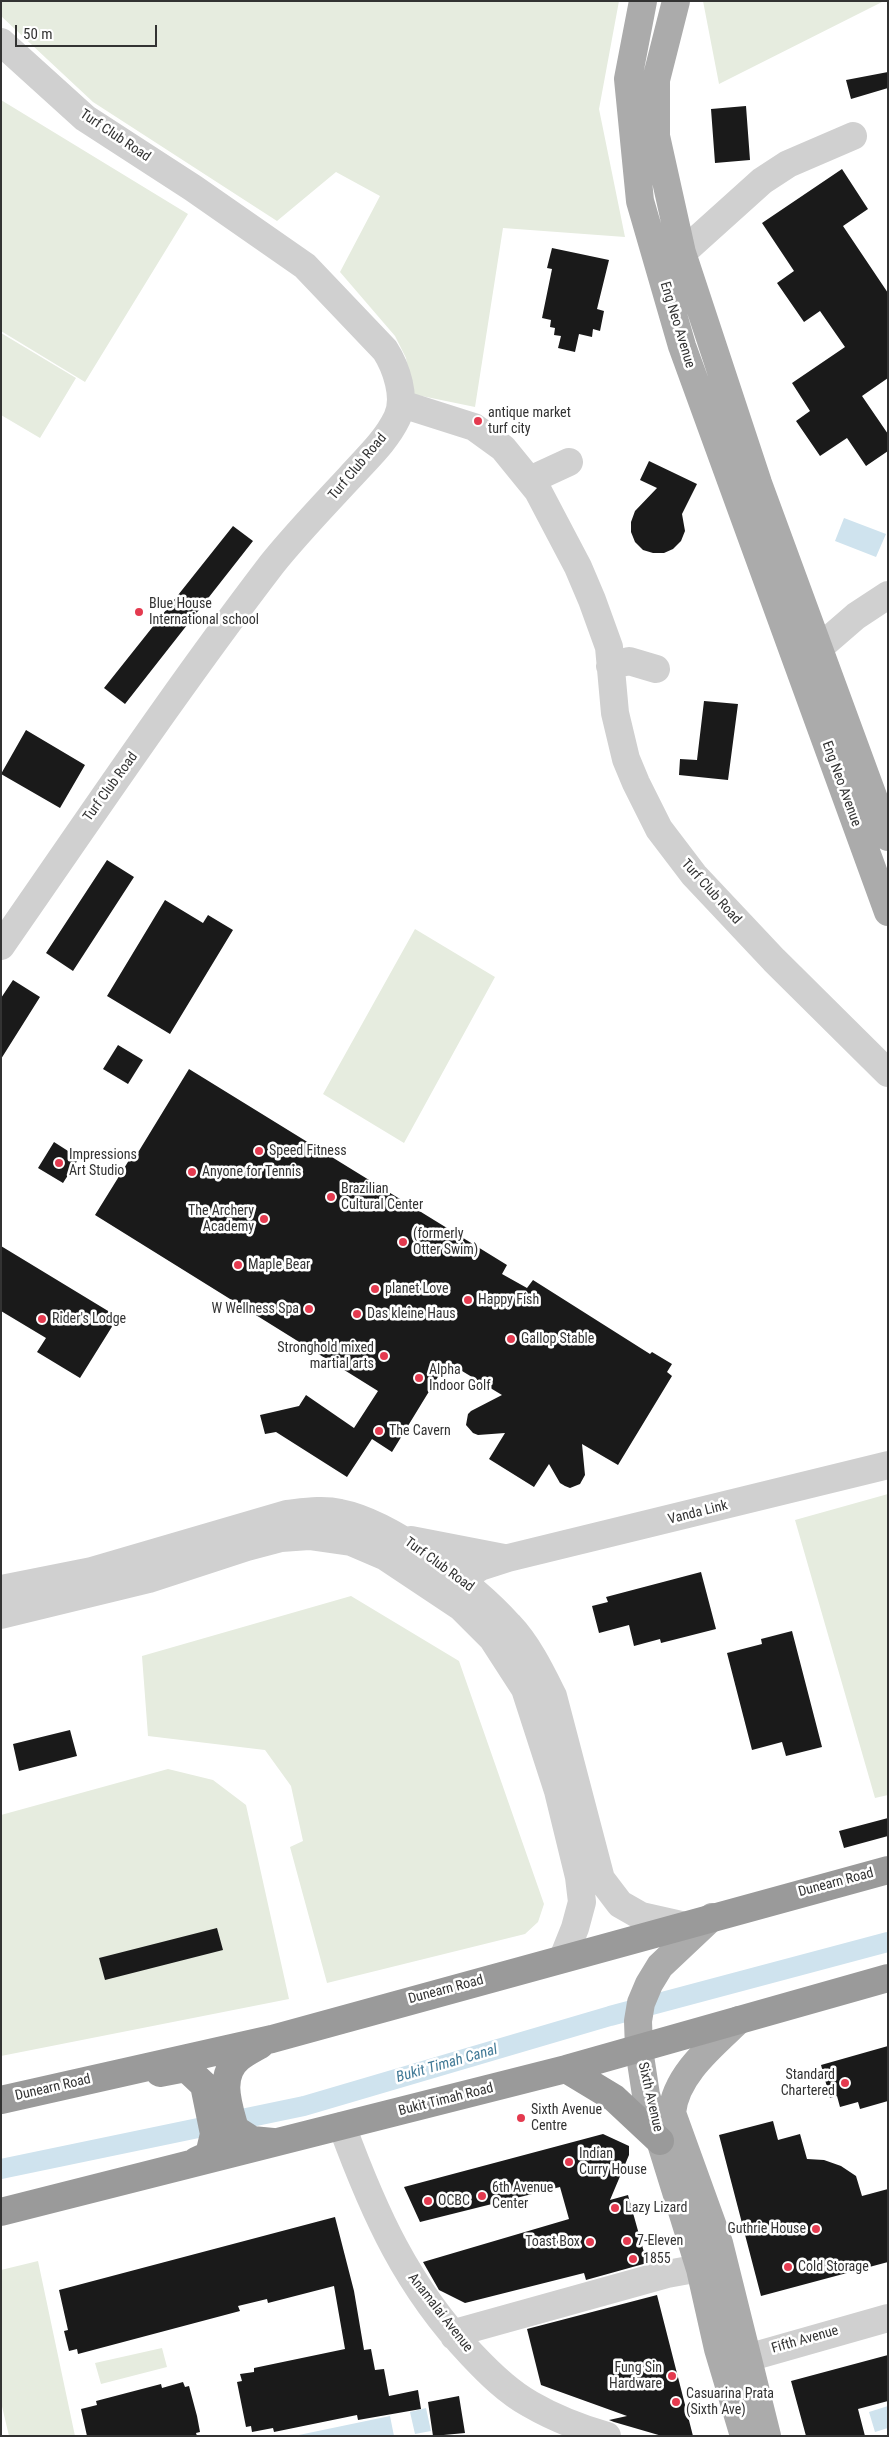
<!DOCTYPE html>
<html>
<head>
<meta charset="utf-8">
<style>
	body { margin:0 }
	#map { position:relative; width:889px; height:2437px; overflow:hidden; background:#fff; font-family:"Roboto Condensed",sans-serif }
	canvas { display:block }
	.frame { position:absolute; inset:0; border:2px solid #333; pointer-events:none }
	.scale { position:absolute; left:15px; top:25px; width:142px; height:22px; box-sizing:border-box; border:2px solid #333; border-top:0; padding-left:6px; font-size:15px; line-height:18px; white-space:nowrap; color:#333; -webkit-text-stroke:4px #fff; paint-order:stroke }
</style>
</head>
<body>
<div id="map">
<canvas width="889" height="2437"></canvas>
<div class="frame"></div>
<div class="scale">50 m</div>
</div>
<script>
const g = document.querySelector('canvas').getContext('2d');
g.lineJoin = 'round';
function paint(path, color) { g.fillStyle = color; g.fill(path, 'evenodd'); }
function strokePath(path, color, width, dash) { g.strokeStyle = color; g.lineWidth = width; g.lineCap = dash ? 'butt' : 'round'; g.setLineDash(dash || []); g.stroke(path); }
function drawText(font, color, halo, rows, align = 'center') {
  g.font = font + ' "Roboto Condensed",sans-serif'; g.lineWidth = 5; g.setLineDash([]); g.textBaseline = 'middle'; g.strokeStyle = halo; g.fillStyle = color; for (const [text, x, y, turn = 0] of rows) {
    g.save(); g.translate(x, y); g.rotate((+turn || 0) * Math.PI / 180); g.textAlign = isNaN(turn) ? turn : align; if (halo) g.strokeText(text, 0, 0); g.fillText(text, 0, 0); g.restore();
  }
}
paint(new Path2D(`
	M 1,1 L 619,1 L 599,109 L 625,237 L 503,228 L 475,407 L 412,394 L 406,358 L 395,336 L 340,272 L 380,196 L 336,172 L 277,221 L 93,102 L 1,16 Z
	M 703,1 L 884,1 L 719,84 Z
	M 1,100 L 188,214 L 85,382 L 1,331 Z
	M 1,333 L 76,378 L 40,438 L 1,415 Z
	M 415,929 L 495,977 L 404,1143 L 323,1094 Z
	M 888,1494 L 888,1795 L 875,1798 L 795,1520 Z
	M 351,1596 L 459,1661 L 544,1904 L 538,1922 L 525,1934 L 327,1983 L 290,1847 L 303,1841 L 291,1786 L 265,1750 L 148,1736 L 142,1656 Z
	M 168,1769 L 213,1780 L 246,1805 L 289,1999 L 1,2056 L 1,1815 Z
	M 38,2261 L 75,2436 L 9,2436 L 1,2402 L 1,2270 Z
	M 162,2348 L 167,2367 L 101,2384 L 95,2363 Z`), '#e6ecdf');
paint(new Path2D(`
	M 844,518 L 886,534 L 876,557 L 835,541 Z
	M 888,2406 L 888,2428 L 875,2432 L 869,2412 Z
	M 426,2408 L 431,2431 L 415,2434 L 410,2412 Z
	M 390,2416 L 394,2436 L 294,2436 Z`), '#cfe3ee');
strokePath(new Path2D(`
	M 1,2169 L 304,2106 L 610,2016 L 888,1942`), '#cfe3ee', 20);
paint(new Path2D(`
	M 888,72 L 888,88 L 851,99 L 846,80 Z
	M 746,106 L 750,160 L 715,163 L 711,109 Z
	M 842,169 L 868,209 L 843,226 L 888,293 L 888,378 L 862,396 L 888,434 L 888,451 L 866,466 L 847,438 L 820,456 L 796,421 L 810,411 L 792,383 L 845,347 L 820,311 L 804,322 L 777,283 L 794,271 L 762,223 Z
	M 552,248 L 609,260 L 597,309 L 604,311 L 600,331 L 593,329 L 592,337 L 579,334 L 575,352 L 558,348 L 561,336 L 554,335 L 555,328 L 550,327 L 551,320 L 542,318 L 552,269 L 547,268 Z
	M 649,461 L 697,484 L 682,514 L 685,531 L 681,541 L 673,549 L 664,553 L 653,553 L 643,550 L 635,542 L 631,532 L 631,522 L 635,511 L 657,488 L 640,480 Z
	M 233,526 L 253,541 L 125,704 L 104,688 Z
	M 704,701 L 738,704 L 728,780 L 679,775 L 680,759 L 697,760 Z
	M 26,730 L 85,765 L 60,808 L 1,774 Z
	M 107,860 L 134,877 L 73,971 L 46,953 Z
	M 165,900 L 203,923 L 208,915 L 233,930 L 170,1034 L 107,996 Z
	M 13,980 L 40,997 L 1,1059 L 1,998 Z
	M 118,1045 L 143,1060 L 128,1084 L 103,1069 Z
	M 189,1069 L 507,1265 L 502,1274 L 527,1288 L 533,1280 L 650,1354 L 652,1352 L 672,1364 L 667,1372 L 672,1376 L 618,1465 L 582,1444 L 585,1475 L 580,1484 L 570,1488 L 565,1486 L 560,1483 L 549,1464 L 534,1487 L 489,1459 L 505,1433 L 478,1435 L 473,1433 L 466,1425 L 468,1414 L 471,1411 L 502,1395 L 447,1362 L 392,1452 L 372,1439 L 347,1477 L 276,1432 L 265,1434 L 260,1415 L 299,1406 L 306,1395 L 354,1428 L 378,1391 L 95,1215 L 131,1157 L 134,1159 Z
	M 54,1142 L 79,1158 L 63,1183 L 38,1168 Z
	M 1,1246 L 118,1317 L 80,1378 L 37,1352 L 46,1338 L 1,1311 Z
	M 701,1572 L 716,1629 L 661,1643 L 660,1639 L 634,1646 L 629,1625 L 599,1633 L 592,1606 L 608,1602 L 606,1597 Z
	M 792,1631 L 822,1747 L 786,1756 L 782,1742 L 752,1750 L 727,1653 L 762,1644 L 761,1639 Z
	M 70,1730 L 77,1756 L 19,1771 L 13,1744 Z
	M 888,1818 L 888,1836 L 844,1848 L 839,1831 Z
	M 217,1928 L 223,1950 L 105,1980 L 99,1958 Z
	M 888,2046 L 888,2101 L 860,2109 L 858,2102 L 840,2107 L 837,2096 L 830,2098 L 821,2065 Z
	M 773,2121 L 778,2140 L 800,2134 L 807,2159 L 824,2160 L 841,2166 L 856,2176 L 862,2196 L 888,2189 L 888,2262 L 761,2296 L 719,2135 Z
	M 603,2134 L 629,2146 L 629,2155 L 610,2200 L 628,2195 L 647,2263 L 586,2280 L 584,2273 L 465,2303 L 439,2290 L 423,2262 L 569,2219 L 560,2187 L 420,2222 L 404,2187 Z
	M 335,2217 L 354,2291 L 364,2350 L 371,2349 L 375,2370 L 384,2369 L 389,2396 L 418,2390 L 421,2409 L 358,2420 L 357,2415 L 274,2432 L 273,2428 L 252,2432 L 251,2426 L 246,2427 L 237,2382 L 242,2381 L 240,2374 L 254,2372 L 254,2368 L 345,2349 L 334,2286 L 268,2303 L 267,2299 L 238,2306 L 240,2311 L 78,2354 L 77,2349 L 69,2351 L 64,2331 L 68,2330 L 59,2290 Z
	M 657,2295 L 693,2436 L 662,2436 L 614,2422 L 609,2420 L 627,2416 L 541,2385 L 527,2329 Z
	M 888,2355 L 888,2401 L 858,2409 L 865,2436 L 806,2436 L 791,2381 Z
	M 183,2382 L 185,2387 L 189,2386 L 197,2416 L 200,2432 L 196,2433 L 197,2436 L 87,2436 L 81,2409 L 97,2405 L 96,2401 L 161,2384 L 162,2388 Z
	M 459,2396 L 465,2433 L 433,2436 L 428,2402 Z`), '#1a1a1a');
strokePath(new Path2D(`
	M 1,42 L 85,118 L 193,188 L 305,266 L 385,350 C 396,367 407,398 397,418 C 386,441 367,458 350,477 C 324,505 296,534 272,564 C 177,688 90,818 1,946
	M 682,253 L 762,181 L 788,164 L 853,136
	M 408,406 L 474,427 L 503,448 L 538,491 L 578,567 L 592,600 L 609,647 L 615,713 L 626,759 L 636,783 L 659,829 L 694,875 L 774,960 L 888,1073
	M 530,480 L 569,462
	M 798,656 L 819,648 L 856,616 L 888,595
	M 610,666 L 629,661 L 656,669
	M 411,1540 L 504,1558
	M 446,1588 L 480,1567 L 508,1558 L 888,1465
	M 1,1589 L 92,1571 L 287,1514 C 305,1512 323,1509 340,1513 C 392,1523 474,1586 509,1625 C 528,1645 541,1672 553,1696 L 601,1879 L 620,1904 L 641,1916 L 681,1925
	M 1,1615 L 149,1579 L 247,1547 L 281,1538 L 309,1536 L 351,1542 L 386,1557 L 461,1607 L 492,1638 L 525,1689 L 558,1791 L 579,1877 L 582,1902 L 575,1928 L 563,1958
	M 342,2126 C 374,2213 407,2287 472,2355 C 489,2373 508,2392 530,2404 C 554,2418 580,2428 607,2436
	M 454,2336 L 462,2331 L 667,2274 L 722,2264
	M 726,2364 L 888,2318`), '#d0d0d0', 28);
strokePath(new Path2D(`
	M 643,1 L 628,79 L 640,201 L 682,346 L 888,912
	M 676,1 L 656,80 L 656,136 L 682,253 L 758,483 L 888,837
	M 712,1917 L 660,1966 L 649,1984 L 641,2003 L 638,2021 L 639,2049 L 646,2095 L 700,2269 L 718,2349 L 744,2436
	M 739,2020 C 713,2045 675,2075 672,2113 L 719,2243 L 767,2436`), '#ababab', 28);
strokePath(new Path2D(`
	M 260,2045 C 253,2049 245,2053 239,2058 C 217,2076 229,2107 235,2129 L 252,2140 L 273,2142
	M 566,2069 L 614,2098 L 660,2141
	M 160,2073 L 186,2068 L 204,2085 L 214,2134 L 209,2155 L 196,2161
	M 1,2100 L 272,2039 L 888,1870
	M 1,2212 L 566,2069 L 888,1978`), '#9a9a9a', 28);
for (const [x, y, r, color] of [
	[478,421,5,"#e43a4f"],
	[139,612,5,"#e43a4f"],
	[259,1151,5,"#e43a4f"],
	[59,1163,5,"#e43a4f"],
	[192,1172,5,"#e43a4f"],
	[331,1197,5,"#e43a4f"],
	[264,1219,5,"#e43a4f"],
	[403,1242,5,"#e43a4f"],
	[238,1265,5,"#e43a4f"],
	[375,1289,5,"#e43a4f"],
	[468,1300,5,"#e43a4f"],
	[309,1309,5,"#e43a4f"],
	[357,1314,5,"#e43a4f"],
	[42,1319,5,"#e43a4f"],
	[511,1339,5,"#e43a4f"],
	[384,1356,5,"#e43a4f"],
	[419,1378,5,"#e43a4f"],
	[379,1431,5,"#e43a4f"],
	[845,2083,5,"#e43a4f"],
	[521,2118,5,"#e43a4f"],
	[569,2162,5,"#e43a4f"],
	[482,2196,5,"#e43a4f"],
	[428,2201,5,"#e43a4f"],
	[615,2208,5,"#e43a4f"],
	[816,2229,5,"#e43a4f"],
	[627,2241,5,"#e43a4f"],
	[590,2242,5,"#e43a4f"],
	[633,2259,5,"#e43a4f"],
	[788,2267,5,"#e43a4f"],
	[672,2376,5,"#e43a4f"],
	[676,2402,5,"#e43a4f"]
]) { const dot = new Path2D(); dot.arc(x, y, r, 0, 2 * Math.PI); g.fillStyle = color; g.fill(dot); strokePath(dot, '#fff', 2); }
drawText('14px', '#333', '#fff', [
	["Turf Club Road",115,136,34],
	["Eng Neo Avenue",677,325,73],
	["Turf Club Road",358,467,-50],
	["Eng Neo Avenue",841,784,70],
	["Turf Club Road",111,787,-54],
	["Turf Club Road",711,892,48],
	["Vanda Link",698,1513,-14],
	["Turf Club Road",439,1565,36],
	["Dunearn Road",836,1883,-15],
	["Dunearn Road",446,1990,-15],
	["Dunearn Road",53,2088,-13],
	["Sixth Avenue",650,2097,77],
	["Bukit Timah Road",446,2100,-14],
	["Anamalai Avenue",440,2313,52],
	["Fifth Avenue",805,2340,-16]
]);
drawText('14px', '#333', '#fff', [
	["antique market",488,413],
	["turf city",488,429],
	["Blue House",149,604],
	["International school",149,620],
	["Speed Fitness",269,1151],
	["Impressions",69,1155],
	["Art Studio",69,1171],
	["Anyone for Tennis",202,1172],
	["Brazilian",341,1189],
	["Cultural Center",341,1205],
	["The Archery",254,1211,"right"],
	["Academy",254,1227,"right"],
	["(formerly",413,1234],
	["Otter Swim)",413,1250],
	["Maple Bear",248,1265],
	["planet Love",385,1289],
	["Happy Fish",478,1300],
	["W Wellness Spa",299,1309,"right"],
	["Das kleine Haus",367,1314],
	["Rider's Lodge",52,1319],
	["Gallop Stable",521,1339],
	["Stronghold mixed",374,1348,"right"],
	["martial arts",374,1364,"right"],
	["Alpha",429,1370],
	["Indoor Golf",429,1386],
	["The Cavern",389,1431],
	["Standard",835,2075,"right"],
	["Chartered",835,2091,"right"],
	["Sixth Avenue",531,2110],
	["Centre",531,2126],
	["Indian",579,2154],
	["Curry House",579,2170],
	["6th Avenue",492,2188],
	["Center",492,2204],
	["OCBC",438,2201],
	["Lazy Lizard",625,2208],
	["Guthrie House",806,2229,"right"],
	["7-Eleven",637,2241],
	["Toast Box",580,2242,"right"],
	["1855",643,2259],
	["Cold Storage",798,2267],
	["Fung Sin",662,2368,"right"],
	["Hardware",662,2384,"right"],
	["Casuarina Prata",686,2394],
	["(Sixth Ave)",686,2410]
], 'left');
drawText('italic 15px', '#407996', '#fff', [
	["Bukit Timah Canal",447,2064,-16]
]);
</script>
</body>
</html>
